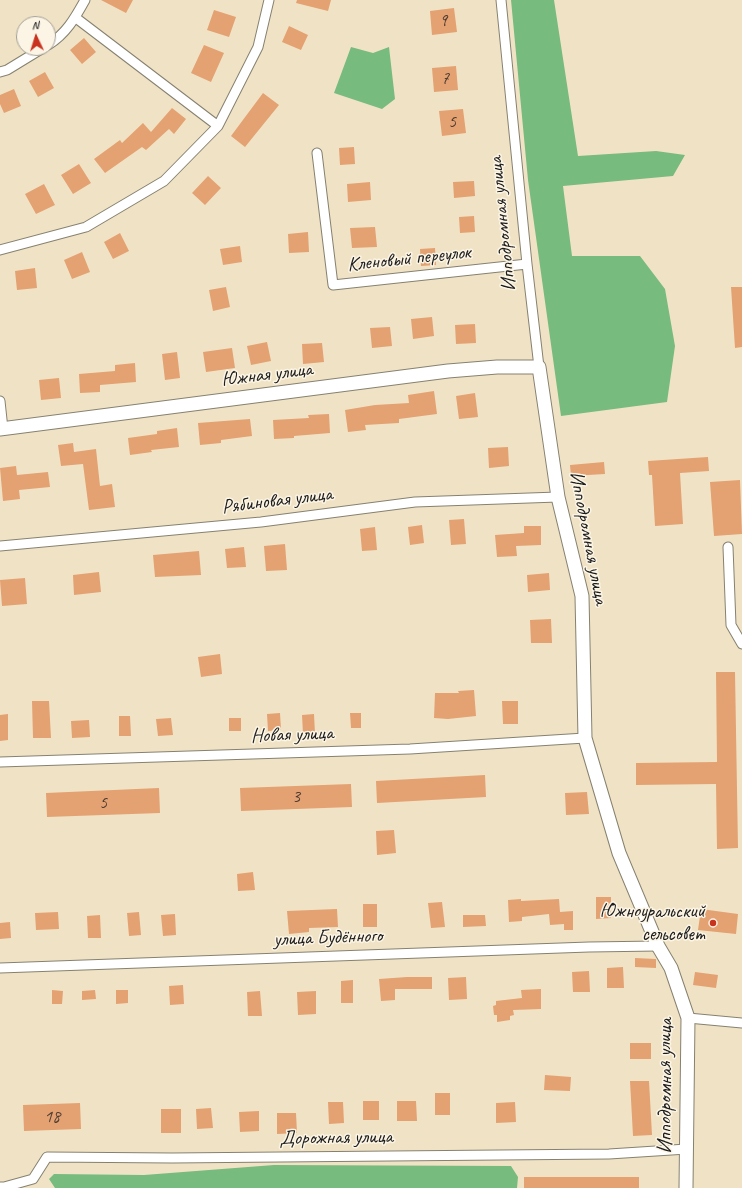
<!DOCTYPE html>
<html>
<head>
<meta charset="utf-8">
<style>
	body { margin:0 }
	#map { position:relative; width:742px; height:1188px; overflow:hidden; background:#f0e3c5; font-family:Caveat,sans-serif }
	canvas { display:block }
	.north { position:absolute; left:16px; top:16px; width:40px; height:40px; box-sizing:border-box; background:#fcf5e5; border:1px solid #a29e95; border-radius:50%; rotate:356deg; font-size:11px; font-weight:700; line-height:16px; text-align:center; color:#1c1c1c }
	.north::after { content:''; display:block; margin:auto; width:14px; height:18px; background:#c8321e; clip-path:polygon(50% 0,100% 100%,50% 72%,0 100%) }
</style>
</head>
<body>
<div id="map">
<canvas width="742" height="1188"></canvas>
<div class="north">N</div>
</div>
<script>
const g = document.querySelector('canvas').getContext('2d');
g.lineJoin = 'round';
function paint(path, color) { g.fillStyle = color; g.fill(path, 'evenodd'); }
function strokePath(path, color, width, dash) { g.strokeStyle = color; g.lineWidth = width; g.lineCap = dash ? 'butt' : 'round'; g.setLineDash(dash || []); g.stroke(path); }
function drawText(font, color, halo, rows, align = 'center') {
  g.font = font + ' Caveat,sans-serif'; g.lineWidth = 3; g.setLineDash([]); g.textBaseline = 'middle'; g.strokeStyle = halo; g.fillStyle = color; for (const [text, x, y, turn = 0] of rows) {
    g.save(); g.translate(x, y); g.rotate((+turn || 0) * Math.PI / 180); g.textAlign = isNaN(turn) ? turn : align; if (halo) g.strokeText(text, 0, 0); g.fillText(text, 0, 0); g.restore();
  }
}
paint(new Path2D(`
	M 511,0 L 554,0 L 578,156 L 656,151 L 685,155 L 673,176 L 563,186 L 572,256 L 640,256 L 665,289 L 675,346 L 667,402 L 561,416 L 528,180 Z
	M 351,47 L 373,53 L 389,47 L 395,99 L 382,109 L 334,93 Z
	M 274,1165 L 511,1166 L 518,1177 L 517,1188 L 55,1188 L 49,1179 L 54,1174 L 144,1175 Z`), '#78bb7e');
paint(new Path2D(`
	M 101,0 L 133,0 L 126,13 Z
	M 297,0 L 331,0 L 328,11 L 296,3 Z
	M 454,8 L 457,32 L 432,35 L 430,11 Z
	M 214,10 L 236,17 L 229,37 L 207,30 Z
	M 289,26 L 308,35 L 301,50 L 282,42 Z
	M 84,38 L 96,52 L 82,64 L 70,50 Z
	M 204,45 L 224,53 L 211,82 L 191,73 Z
	M 456,66 L 458,90 L 434,92 L 432,68 Z
	M 45,72 L 54,88 L 38,97 L 29,81 Z
	M 14,89 L 21,106 L 4,113 L 0,104 L 0,95 Z
	M 263,93 L 279,105 L 245,147 L 231,136 Z
	M 172,108 L 186,119 L 174,134 L 169,129 L 146,150 L 142,147 L 105,173 L 94,159 L 120,140 L 122,143 L 143,123 L 151,132 Z
	M 463,109 L 466,133 L 442,136 L 439,111 Z
	M 354,147 L 355,164 L 340,165 L 339,148 Z
	M 79,164 L 91,183 L 73,194 L 61,175 Z
	M 208,176 L 221,188 L 205,205 L 192,193 Z
	M 474,181 L 475,196 L 454,198 L 453,182 Z
	M 370,182 L 371,200 L 348,202 L 347,184 Z
	M 44,184 L 55,205 L 36,214 L 25,194 Z
	M 474,216 L 475,232 L 460,233 L 459,217 Z
	M 375,227 L 377,247 L 352,248 L 350,228 Z
	M 308,232 L 309,252 L 289,253 L 288,234 Z
	M 120,233 L 129,251 L 113,259 L 104,242 Z
	M 240,246 L 242,262 L 223,265 L 220,249 Z
	M 435,248 L 436,265 L 421,266 L 420,249 Z
	M 82,252 L 90,272 L 72,279 L 64,260 Z
	M 35,268 L 37,288 L 17,290 L 15,271 Z
	M 226,287 L 230,307 L 213,311 L 209,290 Z
	M 731,287 L 742,287 L 742,347 L 735,348 Z
	M 432,317 L 434,336 L 413,339 L 411,319 Z
	M 475,324 L 476,343 L 456,344 L 455,325 Z
	M 390,327 L 392,346 L 372,348 L 370,328 Z
	M 267,342 L 271,361 L 251,365 L 247,346 Z
	M 322,343 L 324,362 L 303,364 L 302,344 Z
	M 232,348 L 235,368 L 206,372 L 203,352 Z
	M 177,352 L 180,378 L 165,380 L 162,354 Z
	M 135,363 L 136,382 L 100,385 L 100,392 L 80,393 L 79,374 L 115,371 L 115,365 Z
	M 59,378 L 61,398 L 41,400 L 39,380 Z
	M 434,391 L 437,414 L 399,419 L 399,423 L 365,425 L 366,430 L 348,432 L 345,410 L 375,405 L 409,403 L 408,395 Z
	M 475,393 L 478,417 L 459,419 L 456,396 Z
	M 329,414 L 330,433 L 294,436 L 294,438 L 274,439 L 273,420 L 309,418 L 308,415 Z
	M 250,419 L 252,436 L 221,440 L 221,443 L 200,445 L 198,423 Z
	M 177,428 L 179,447 L 151,450 L 152,452 L 130,455 L 128,438 L 157,434 L 157,431 Z
	M 73,443 L 74,452 L 96,449 L 100,486 L 112,484 L 115,507 L 89,510 L 83,464 L 61,466 L 58,445 Z
	M 508,447 L 509,466 L 489,468 L 488,448 Z
	M 708,457 L 709,471 L 680,473 L 683,524 L 655,526 L 652,475 L 649,475 L 648,461 Z
	M 604,462 L 605,474 L 571,476 L 570,465 Z
	M 16,466 L 17,475 L 48,472 L 50,487 L 19,490 L 20,499 L 3,501 L 0,468 Z
	M 740,480 L 742,534 L 714,536 L 710,482 Z
	M 464,519 L 466,544 L 451,545 L 449,520 Z
	M 422,525 L 424,543 L 410,545 L 408,527 Z
	M 524,526 L 541,526 L 541,545 L 516,546 L 517,556 L 497,557 L 495,535 L 524,533 Z
	M 375,527 L 377,550 L 362,551 L 360,529 Z
	M 285,544 L 287,570 L 266,571 L 264,546 Z
	M 244,547 L 246,567 L 227,568 L 225,549 Z
	M 199,551 L 201,575 L 155,577 L 153,555 Z
	M 99,572 L 101,592 L 74,595 L 73,575 Z
	M 549,573 L 550,590 L 528,592 L 527,575 Z
	M 25,578 L 27,604 L 2,606 L 0,580 Z
	M 551,619 L 552,643 L 531,643 L 530,620 Z
	M 220,654 L 222,674 L 201,677 L 198,657 Z
	M 716,672 L 735,672 L 738,848 L 717,849 L 716,784 L 636,785 L 636,763 L 717,762 Z
	M 474,690 L 476,716 L 448,719 L 434,718 L 435,693 L 459,693 L 458,691 Z
	M 32,701 L 49,701 L 51,738 L 33,738 Z
	M 502,701 L 518,701 L 518,724 L 503,724 Z
	M 280,713 L 281,730 L 268,731 L 267,714 Z
	M 350,713 L 361,713 L 361,728 L 351,728 Z
	M 8,714 L 8,740 L 0,741 L 0,715 Z
	M 314,714 L 315,734 L 303,734 L 302,715 Z
	M 119,716 L 130,716 L 131,736 L 119,736 Z
	M 171,718 L 173,735 L 158,736 L 156,719 Z
	M 229,718 L 241,718 L 241,731 L 229,731 Z
	M 89,720 L 90,737 L 72,738 L 71,721 Z
	M 485,775 L 486,797 L 377,803 L 376,781 Z
	M 351,784 L 352,807 L 241,811 L 240,788 Z
	M 159,788 L 160,813 L 47,817 L 46,793 Z
	M 587,792 L 589,814 L 566,815 L 565,793 Z
	M 394,830 L 396,853 L 377,855 L 376,831 Z
	M 253,872 L 255,890 L 238,891 L 237,874 Z
	M 596,897 L 611,897 L 611,918 L 596,919 Z
	M 521,899 L 521,901 L 559,899 L 560,912 L 573,911 L 573,930 L 564,930 L 564,924 L 550,925 L 549,914 L 522,917 L 522,921 L 509,922 L 508,900 Z
	M 442,902 L 445,927 L 431,928 L 428,903 Z
	M 363,904 L 377,904 L 377,927 L 363,927 Z
	M 337,909 L 338,927 L 309,928 L 309,932 L 289,934 L 287,911 Z
	M 701,909 L 738,914 L 736,934 L 698,930 Z
	M 58,912 L 59,929 L 36,930 L 35,913 Z
	M 139,912 L 141,935 L 129,936 L 127,913 Z
	M 175,914 L 176,935 L 163,936 L 161,915 Z
	M 100,915 L 101,938 L 88,938 L 87,916 Z
	M 463,915 L 485,915 L 486,926 L 463,927 Z
	M 10,922 L 11,938 L 0,939 L 0,923 Z
	M 635,958 L 656,959 L 656,968 L 635,967 Z
	M 623,967 L 624,988 L 607,988 L 607,968 Z
	M 589,971 L 590,992 L 573,992 L 572,972 Z
	M 695,972 L 718,975 L 716,988 L 693,985 Z
	M 407,977 L 432,977 L 432,989 L 395,989 L 395,1000 L 381,1001 L 379,979 Z
	M 466,977 L 467,999 L 449,1000 L 448,978 Z
	M 353,980 L 353,1003 L 341,1003 L 341,981 Z
	M 183,985 L 184,1004 L 170,1005 L 169,986 Z
	M 541,989 L 541,1009 L 513,1010 L 514,1015 L 510,1016 L 510,1020 L 497,1022 L 497,1015 L 494,1015 L 493,1006 L 496,1005 L 496,1001 L 522,998 L 521,990 Z
	M 52,990 L 63,991 L 62,1004 L 52,1004 Z
	M 95,990 L 96,999 L 82,1000 L 82,991 Z
	M 116,990 L 128,990 L 128,1003 L 116,1004 Z
	M 260,991 L 262,1016 L 248,1016 L 247,992 Z
	M 316,991 L 316,1014 L 298,1015 L 297,992 Z
	M 630,1043 L 651,1043 L 651,1059 L 630,1059 Z
	M 545,1075 L 571,1077 L 570,1091 L 544,1090 Z
	M 630,1081 L 649,1081 L 652,1135 L 633,1136 Z
	M 435,1093 L 450,1093 L 450,1115 L 435,1115 Z
	M 363,1101 L 379,1101 L 379,1120 L 363,1120 Z
	M 397,1101 L 416,1101 L 417,1121 L 397,1121 Z
	M 328,1102 L 343,1102 L 344,1123 L 329,1124 Z
	M 515,1102 L 516,1122 L 496,1123 L 496,1103 Z
	M 80,1103 L 81,1129 L 24,1131 L 23,1105 Z
	M 211,1108 L 213,1128 L 197,1129 L 196,1109 Z
	M 161,1109 L 181,1109 L 181,1133 L 161,1133 Z
	M 259,1111 L 259,1131 L 240,1132 L 239,1112 Z
	M 277,1113 L 296,1113 L 297,1133 L 277,1134 Z
	M 524,1177 L 639,1177 L 639,1188 L 524,1188 Z`), '#e4a172');
const street = new Path2D(`
	M 501,0 L 527,264 L 539,367
	M 76,18 L 218,126
	M 48,45 C 66,34 75,18 85,0
	M 0,72 L 7,70 L 43,48
	M 317,153 L 333,285 L 527,264
	M 0,250 L 86,227 L 164,181 L 218,126 L 258,47 L 269,0
	M 0,401 L 3,429
	M 0,546 L 261,522 L 415,502 L 558,497
	M 728,547 L 731,625 L 742,644
	M 0,762 L 410,749 L 585,738
	M 0,968 L 589,947 L 658,946
	M 688,1018 L 742,1023
	M 0,1187 L 4,1187 L 33,1179 L 47,1157 L 172,1158 L 609,1154 L 687,1149`);
const secondary = new Path2D(`
	M 0,429 L 448,371 L 497,367 L 539,367 L 558,497 L 582,596 L 585,738 L 619,853 L 658,946 L 671,968 L 688,1018 L 686,1188`);
strokePath(street, '#868070', 11);
strokePath(secondary, '#868070', 15);
strokePath(street, '#fff', 9);
strokePath(secondary, '#fff', 13);
for (const [x, y, r, color] of [
	[713,923,4,"#c8321e"]
]) { const dot = new Path2D(); dot.arc(x, y, r, 0, 2 * Math.PI); g.fillStyle = color; g.fill(dot); strokePath(dot, '#fcf5e5', 1.5); }
drawText('18px', '#4e3d32', null, [
	["9",443,21],
	["7",445,79],
	["5",452,122],
	["3",296,797],
	["5",103,803],
	["18",52,1117]
]);
drawText('20px', '#1c1c1c', '#fcf5e5', [
	["Ипподромная улица",503,224,-96],
	["Кленовый переулок",409,259,-6],
	["Южная улица",267,375,-7],
	["Рябиновая улица",277,501,-7],
	["Ипподромная улица",588,538,79],
	["Новая улица",292,735,-2],
	["улица Будённого",328,938,-2],
	["Ипподромная улица",666,1086,-90],
	["Дорожная улица",336,1138,-1]
]);
drawText('20px', '#1c1c1c', '#fcf5e5', [
	["Южноуральский",705,912],
	["сельсовет",705,935]
], 'right');
</script>
</body>
</html>
